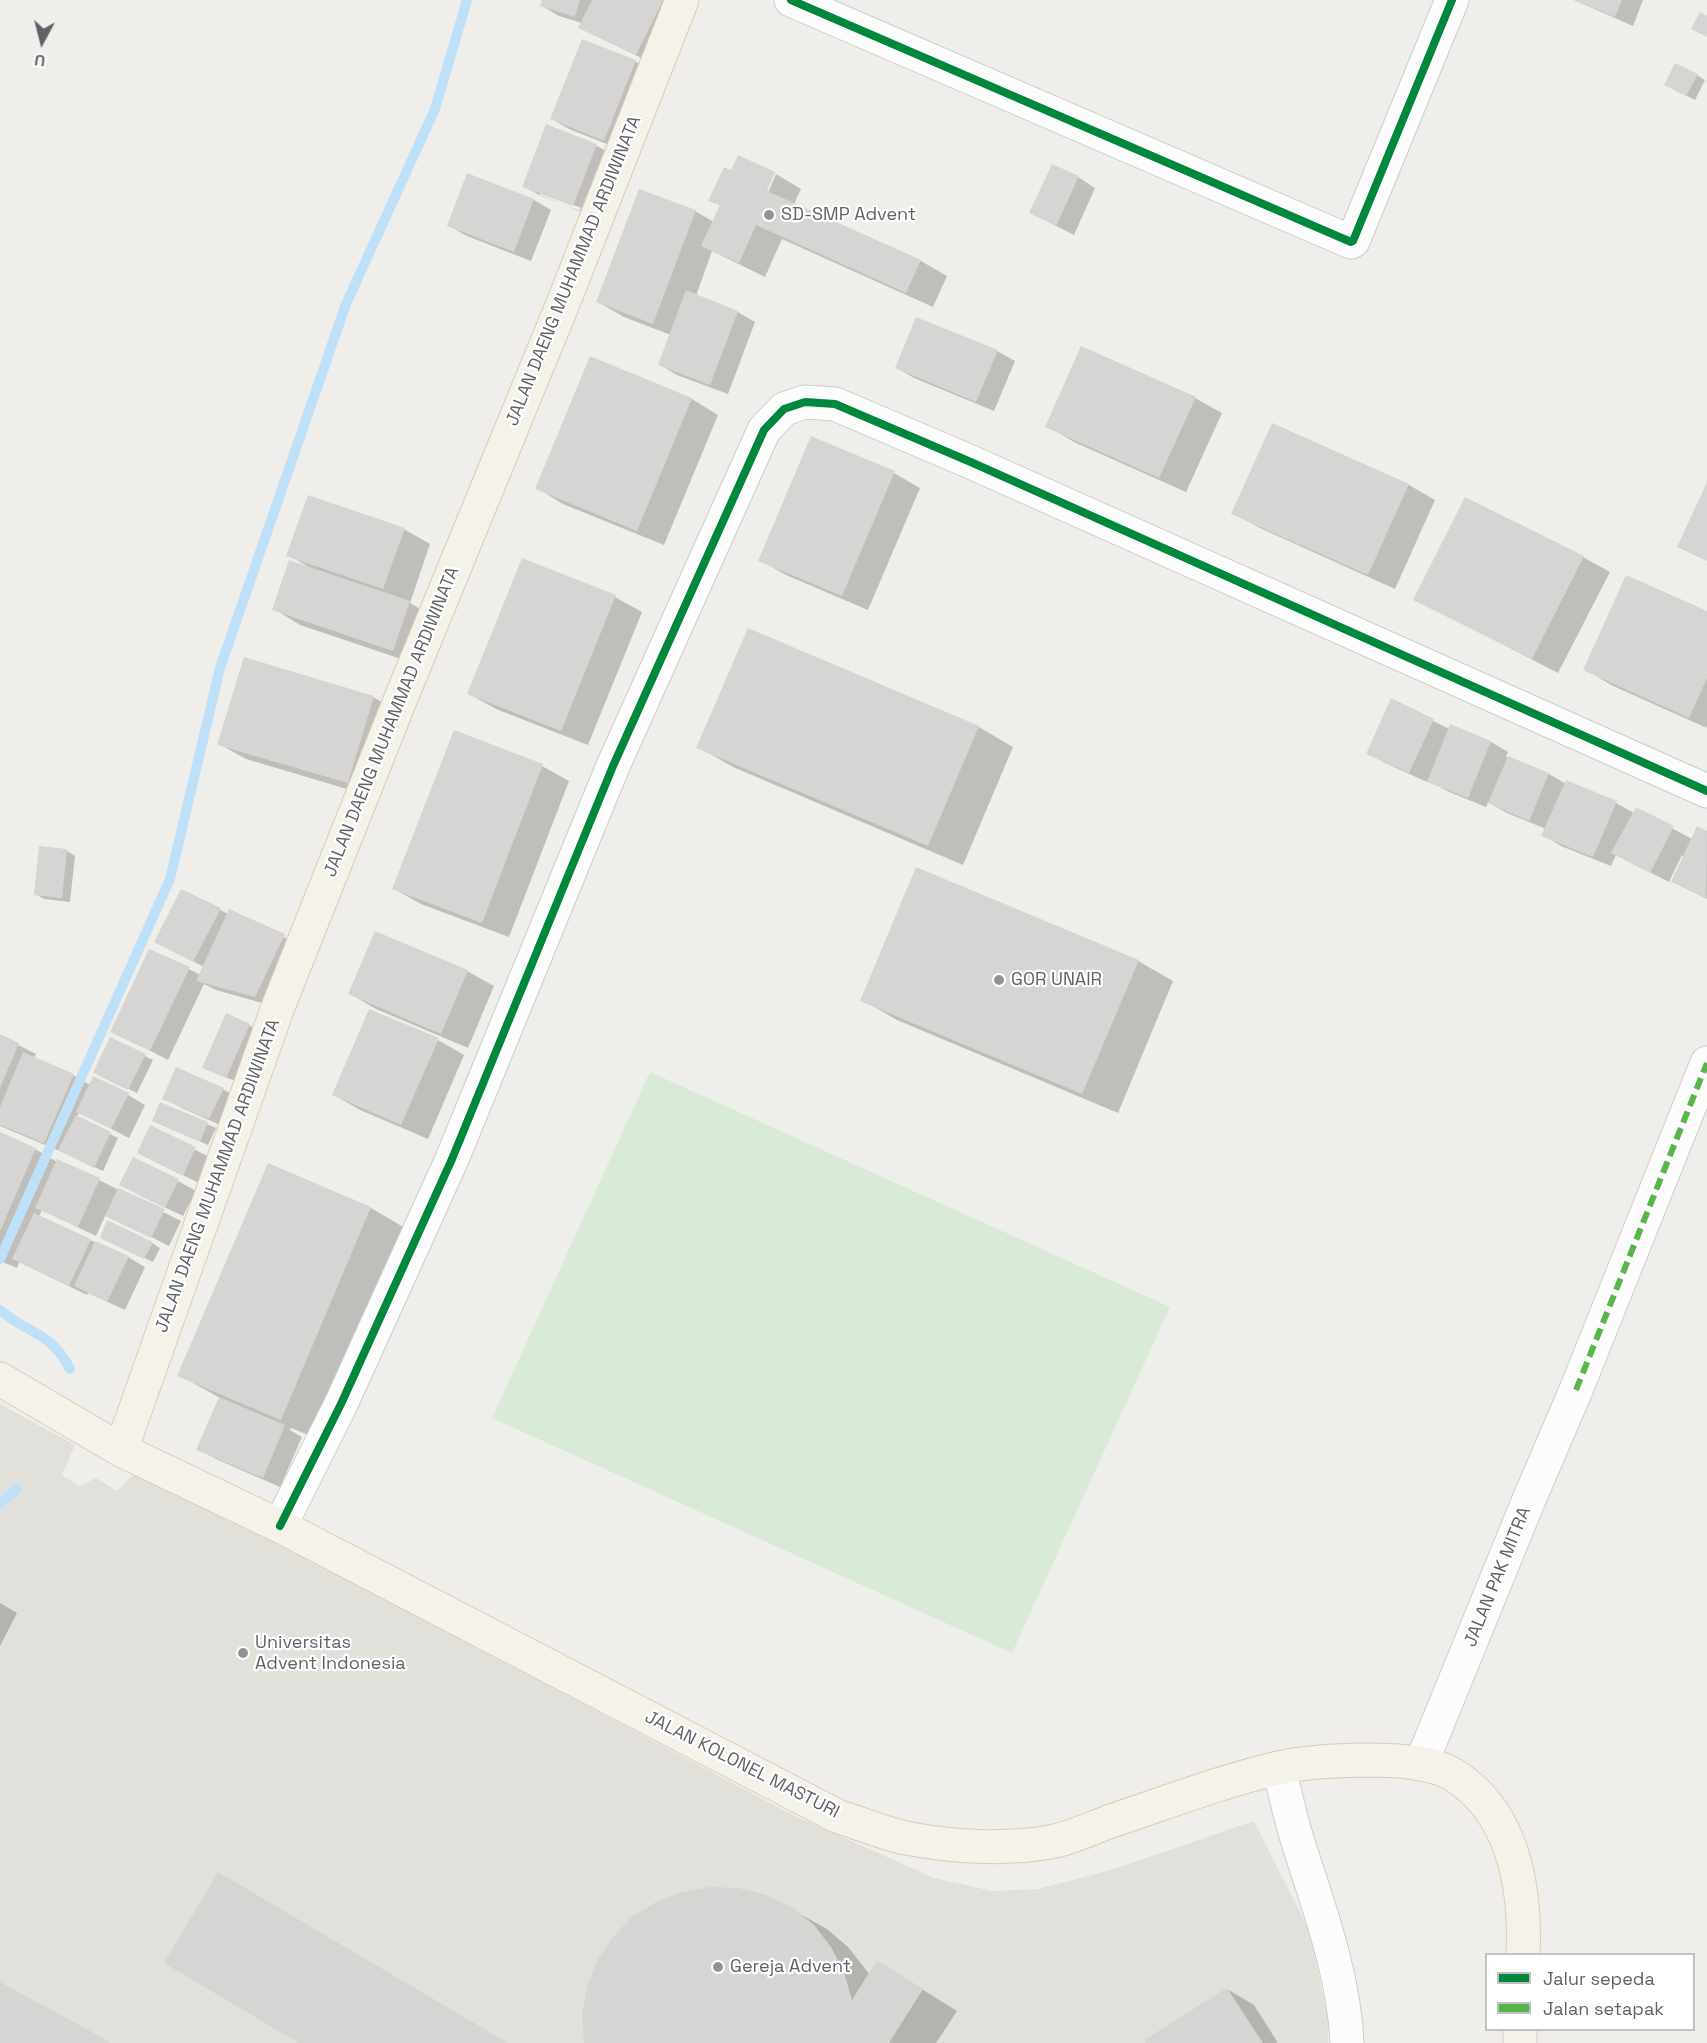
<!DOCTYPE html>
<html>
<head>
<meta charset="utf-8">
<style>
	body { margin:0 }
	#map { position:relative; width:1707px; height:2043px; overflow:hidden; background:#efeeea; font-family:"Space Grotesk",sans-serif }
	canvas { display:block }
	.legend { position:absolute; left:1485px; top:1953px; width:210px; height:78px; box-sizing:border-box; background:#fff; border:2px solid #bfc1c3; margin:0; padding:8px 10px; list-style:none; font-size:18px; color:#5f6368 }
	.legend li { display:flex; align-items:center; gap:12px; height:30px }
	.legend b { width:30px; border:2px solid #bfc1c3 }
	.north { position:absolute; left:12px; top:12px; width:60px; height:60px; -webkit-text-stroke:4px #fff; paint-order:stroke; rotate:187deg; font-size:16px; font-weight:700; line-height:24px; text-align:center; color:#5f6368 }
	.north::after { content:''; display:block; margin:auto; width:21px; height:27px; background:#5f6368; clip-path:polygon(50% 0,100% 100%,50% 72%,0 100%) }
</style>
</head>
<body>
<div id="map">
<canvas width="1707" height="2043"></canvas>
<ul class="legend">
<li><b style="height:8px;background:#00873e"></b>Jalur sepeda</li>
<li><b style="height:8px;background:#58b549"></b>Jalan setapak</li>
</ul>
<div class="north">U</div>
</div>
<script>
const g = document.querySelector('canvas').getContext('2d');
g.lineJoin = 'round';
function paint(path, color) { g.fillStyle = color; g.fill(path, 'evenodd'); }
function strokePath(path, color, width, dash) { g.strokeStyle = color; g.lineWidth = width; g.lineCap = dash ? 'butt' : 'round'; g.setLineDash(dash || []); g.stroke(path); }
function drawText(font, color, halo, rows, align = 'center') {
  g.font = font + ' "Space Grotesk",sans-serif'; g.lineWidth = 4.5; g.setLineDash([]); g.textBaseline = 'middle'; g.strokeStyle = halo; g.fillStyle = color; for (const [text, x, y, turn = 0] of rows) {
    g.save(); g.translate(x, y); g.rotate((+turn || 0) * Math.PI / 180); g.textAlign = isNaN(turn) ? turn : align; if (halo) g.strokeText(text, 0, 0); g.fillText(text, 0, 0); g.restore();
  }
}
paint(new Path2D(`
	M 0,1404 L 75,1445 L 62,1475 L 79,1486 L 96,1478 L 117,1491 L 139,1469 L 793,1815 L 934,1878 L 992,1891 L 1038,1889 L 1111,1870 L 1254,1821 L 1309,1930 L 1328,2018 L 1328,2043 L 0,2043 Z`), '#e2e0da');
paint(new Path2D(`
	M 650,1072 L 1170,1307 L 1012,1653 L 492,1418 Z`), '#d8ebd6');
paint(new Path2D(`
	M 544,0 L 679,0 L 654,64 L 598,37 L 580,27 L 582,23 L 559,16 L 542,6 Z
	M 1574,0 L 1643,0 L 1633,26 Z
	M 583,41 L 636,62 L 653,72 L 622,150 L 569,129 L 552,119 Z
	M 1697,75 L 1705,80 L 1695,100 L 1674,90 Z
	M 547,126 L 597,146 L 614,156 L 591,215 L 541,196 L 523,186 ZM 540,192 L 581,208 L 579,211 L 540,195 Z
	M 776,174 L 801,189 L 794,204 L 921,261 L 947,276 L 933,307 L 782,239 L 765,277 L 712,251 L 696,296 L 738,312 L 755,322 L 728,394 L 677,375 L 660,365 L 671,335 L 624,317 L 598,302 L 695,211 L 714,222 L 721,206 L 710,200 L 766,198 Z
	M 468,175 L 534,200 L 551,210 L 531,261 L 467,236 L 449,226 Z
	M 1078,177 L 1095,188 L 1074,235 L 1031,213 Z
	M 997,351 L 1015,361 L 994,411 L 914,378 L 897,368 Z
	M 591,358 L 692,399 L 718,415 L 664,545 L 563,504 L 537,488 Z
	M 1195,398 L 1222,413 L 1186,492 L 1074,442 L 1047,426 Z
	M 894,473 L 920,488 L 868,610 L 786,575 L 760,560 Z
	M 1409,485 L 1435,500 L 1395,589 L 1260,528 L 1233,513 Z
	M 404,529 L 430,544 L 410,603 L 436,618 L 419,665 L 300,625 L 274,609 L 307,566 L 288,555 Z
	M 1583,557 L 1610,572 L 1558,673 L 1415,599 Z
	M 615,597 L 642,612 L 588,745 L 496,709 L 469,694 Z
	M 1707,613 L 1707,728 L 1611,685 L 1585,669 Z
	M 748,630 L 979,727 L 1013,747 L 963,865 L 733,767 L 698,747 Z
	M 373,697 L 400,712 L 374,797 L 246,759 L 219,744 Z
	M 1392,700 L 1449,729 L 1491,742 L 1508,752 L 1506,757 L 1549,774 L 1566,784 L 1566,782 L 1616,803 L 1634,813 L 1636,809 L 1692,839 L 1697,828 L 1707,832 L 1707,899 L 1673,882 L 1684,857 L 1682,855 L 1669,882 L 1616,855 L 1611,866 L 1561,846 L 1543,835 L 1546,829 L 1507,813 L 1488,802 L 1486,807 L 1447,791 L 1428,780 L 1427,782 L 1385,763 L 1367,753 Z
	M 454,732 L 542,766 L 569,781 L 509,937 L 421,904 L 394,889 Z
	M 40,848 L 67,851 L 75,856 L 70,902 L 44,899 L 35,894 Z
	M 182,891 L 228,914 L 230,911 L 302,946 L 273,1006 L 216,990 L 204,984 L 168,1060 L 112,1031 L 150,951 L 201,975 L 204,967 L 156,942 Z
	M 376,932 L 467,971 L 494,986 L 468,1048 L 376,1009 L 350,994 Z
	M 1138,961 L 1173,981 L 1118,1113 L 897,1020 L 862,1000 Z
	M 249,1025 L 258,1030 L 235,1081 L 213,1072 Z
	M 0,1036 L 36,1054 L 34,1059 L 73,1075 L 90,1085 L 128,1095 L 145,1105 L 129,1138 L 79,1112 L 77,1118 L 118,1138 L 103,1171 L 69,1155 L 0,1126 Z
	M 438,1040 L 464,1055 L 428,1139 L 360,1110 L 334,1095 Z
	M 145,1056 L 153,1060 L 137,1093 L 103,1077 Z
	M 223,1089 L 240,1099 L 227,1128 L 182,1108 L 164,1098 Z
	M 161,1103 L 216,1128 L 208,1145 L 162,1125 Z
	M 151,1127 L 213,1159 L 201,1184 L 139,1153 Z
	M 0,1134 L 35,1149 L 57,1162 L 99,1180 L 181,1221 L 169,1246 L 106,1214 L 96,1236 L 42,1210 L 39,1217 L 128,1257 L 145,1267 L 125,1310 L 88,1293 L 87,1295 L 19,1262 L 17,1268 L 0,1261 Z
	M 269,1165 L 371,1208 L 405,1228 L 316,1438 L 291,1428 L 290,1430 L 302,1437 L 280,1487 L 216,1459 L 198,1449 L 220,1398 L 179,1375 Z
	M 178,1181 L 196,1191 L 183,1216 L 139,1195 Z
	M 110,1242 L 152,1243 L 160,1248 L 153,1262 Z
	M 0,1603 L 17,1613 L 0,1646 Z
	M 791,1909 L 827,1929 L 848,1947 L 870,1975 L 878,1962 L 957,2011 L 936,2043 L 586,2043 Z
	M 1227,1989 L 1254,2005 L 1278,2043 L 1148,2043 Z`), '#0003');
strokePath(new Path2D(`
	M 0,1259 L 170,879 L 220,668 L 346,304 L 435,109 L 467,0
	M 0,1310 C 27,1334 51,1331 70,1369
	M 0,1504 L 17,1489`), '#bfe0f9', 10);
paint(new Path2D(`
	M 542,0 L 580,0 L 575,17 L 540,6 Z
	M 592,0 L 663,0 L 636,55 L 578,28 Z
	M 1575,0 L 1622,0 L 1615,17 Z
	M 1700,12 L 1707,16 L 1707,37 L 1691,29 Z
	M 582,39 L 636,60 L 604,141 L 550,119 Z
	M 1675,63 L 1698,74 L 1686,96 L 1664,85 Z
	M 546,124 L 597,144 L 573,206 L 522,187 Z
	M 738,155 L 775,172 L 767,191 L 921,260 L 906,293 L 756,225 L 739,263 L 701,246 L 720,205 L 708,201 L 724,167 L 731,170 Z
	M 1052,164 L 1079,176 L 1056,226 L 1029,213 Z
	M 467,173 L 534,199 L 514,252 L 447,226 Z
	M 639,189 L 696,210 L 653,324 L 596,302 Z
	M 686,290 L 738,311 L 710,385 L 658,365 Z
	M 916,317 L 998,350 L 976,402 L 895,368 Z
	M 1081,346 L 1196,397 L 1159,478 L 1045,427 Z
	M 590,356 L 692,398 L 637,531 L 535,489 Z
	M 1272,423 L 1409,484 L 1368,575 L 1231,514 Z
	M 811,436 L 895,471 L 842,596 L 758,561 Z
	M 1707,482 L 1707,561 L 1677,547 Z
	M 308,495 L 405,528 L 383,589 L 286,556 Z
	M 1465,497 L 1584,556 L 1532,659 L 1413,600 Z
	M 522,558 L 616,595 L 561,731 L 467,694 Z
	M 289,560 L 410,601 L 393,651 L 272,610 Z
	M 1626,575 L 1707,611 L 1707,678 L 1689,718 L 1583,670 Z
	M 748,628 L 979,726 L 928,846 L 696,748 Z
	M 244,657 L 374,696 L 348,783 L 217,745 Z
	M 1391,698 L 1434,719 L 1409,773 L 1366,754 Z
	M 1450,724 L 1491,741 L 1468,798 L 1427,782 Z
	M 454,730 L 543,764 L 482,923 L 392,889 Z
	M 1508,756 L 1549,773 L 1529,821 L 1488,803 Z
	M 1566,780 L 1617,801 L 1593,857 L 1541,836 Z
	M 1636,807 L 1674,826 L 1650,873 L 1611,853 Z
	M 1697,826 L 1707,831 L 1706,898 L 1671,882 Z
	M 39,846 L 67,849 L 62,898 L 34,895 Z
	M 916,867 L 1139,960 L 1082,1094 L 860,1001 Z
	M 181,889 L 221,908 L 193,962 L 154,942 Z
	M 229,909 L 285,934 L 255,997 L 196,981 Z
	M 375,931 L 468,970 L 441,1034 L 348,994 Z
	M 149,949 L 190,967 L 150,1051 L 110,1032 Z
	M 369,1009 L 439,1038 L 401,1125 L 332,1095 Z
	M 226,1013 L 250,1024 L 226,1078 L 202,1068 Z
	M 0,1034 L 19,1043 L 0,1088 Z
	M 110,1037 L 146,1054 L 128,1090 L 93,1073 Z
	M 23,1052 L 74,1074 L 44,1143 L 0,1125 L 0,1107 Z
	M 176,1067 L 224,1088 L 209,1119 L 162,1099 Z
	M 93,1076 L 129,1093 L 111,1129 L 76,1112 Z
	M 160,1102 L 208,1122 L 200,1142 L 152,1121 Z
	M 76,1115 L 111,1132 L 94,1168 L 58,1150 Z
	M 150,1125 L 196,1147 L 183,1176 L 137,1153 Z
	M 0,1132 L 36,1148 L 0,1231 Z
	M 133,1157 L 179,1179 L 165,1208 L 119,1185 Z
	M 57,1159 L 100,1178 L 78,1227 L 35,1208 Z
	M 268,1163 L 371,1207 L 281,1420 L 177,1376 Z
	M 118,1188 L 165,1209 L 151,1238 L 105,1216 Z
	M 34,1213 L 91,1239 L 69,1286 L 12,1259 Z
	M 107,1220 L 153,1242 L 144,1259 L 100,1238 Z
	M 95,1241 L 129,1256 L 107,1302 L 74,1286 Z
	M 219,1397 L 285,1425 L 263,1478 L 196,1450 Z
	M 218,1872 L 508,2043 L 299,2043 L 164,1963 Z
	M 710,1887 L 738,1888 L 766,1895 L 792,1907 L 814,1925 L 831,1947 L 844,1972 L 852,2000 L 877,1960 L 923,1989 L 889,2043 L 584,2043 L 582,2015 L 587,1987 L 597,1961 L 612,1938 L 632,1917 L 656,1902 L 682,1892 Z
	M 0,1982 L 112,2043 L 0,2043 Z
	M 1227,1988 L 1263,2043 L 1146,2043 L 1144,2040 Z`), '#d6d5d3');
const minor = new Path2D(`
	M 791,0 L 1351,242 L 1353,241 L 1452,0
	M 280,1526 L 341,1404 L 452,1159 L 613,766 L 764,430 L 784,409 L 805,402 L 835,404 L 973,463 L 1707,791
	M 1421,1764 L 1528,1502 L 1576,1390 L 1707,1063
	M 1279,1768 C 1285,1792 1290,1816 1297,1839 C 1318,1906 1344,1973 1347,2043`);
const major = new Path2D(`
	M 0,1379 L 121,1450 L 280,1526 L 837,1816 C 859,1823 883,1833 906,1838 C 951,1847 1005,1850 1050,1842 C 1072,1838 1094,1827 1114,1820 C 1168,1802 1223,1781 1278,1768 C 1305,1762 1332,1761 1359,1760 C 1388,1760 1427,1760 1452,1774 C 1514,1811 1526,1889 1523,1954
	M 121,1450 L 278,1007 L 401,698 L 564,301 L 682,0
	M 1520,2043 L 1520,2030`);
strokePath(minor, '#cbcccc', 35);
strokePath(major, '#d7ceb8', 35);
strokePath(minor, '#fdfcfc', 33);
strokePath(major, '#f4f2e9', 33);
strokePath(new Path2D(`
	M 1576,1390 L 1707,1063`), '#58b549', 6, [12, 6]);
strokePath(new Path2D(`
	M 791,0 L 1351,242 L 1353,241 L 1452,0
	M 280,1526 L 341,1404 L 452,1159 L 613,766 L 764,430 L 784,409 L 805,402 L 835,404 L 973,463 L 1707,791`), '#00873e', 8);
for (const [x, y, r, color] of [
	[769,215,6,"#919496"],
	[999,980,6,"#919496"],
	[243,1653,6,"#919496"],
	[718,1967,6,"#919496"]
]) { const dot = new Path2D(); dot.arc(x, y, r, 0, 2 * Math.PI); g.fillStyle = color; g.fill(dot); strokePath(dot, '#fff', 2); }
drawText('18px', '#5f6368', '#fff', [
	["SD-SMP Advent",781,215],
	["GOR UNAIR",1011,980],
	["Universitas",255,1643],
	["Advent Indonesia",255,1664],
	["Gereja Advent",730,1967]
], 'left');
drawText('18px', '#5f6368', '#fff', [
	["JALAN DAENG MUHAMMAD ARDIWINATA",574,271,-68],
	["JALAN DAENG MUHAMMAD ARDIWINATA",392,722,-68],
	["JALAN DAENG MUHAMMAD ARDIWINATA",218,1176,-70],
	["JALAN PAK MITRA",1498,1577,-68],
	["JALAN KOLONEL MASTURI",742,1765,27]
]);
</script>
</body>
</html>
